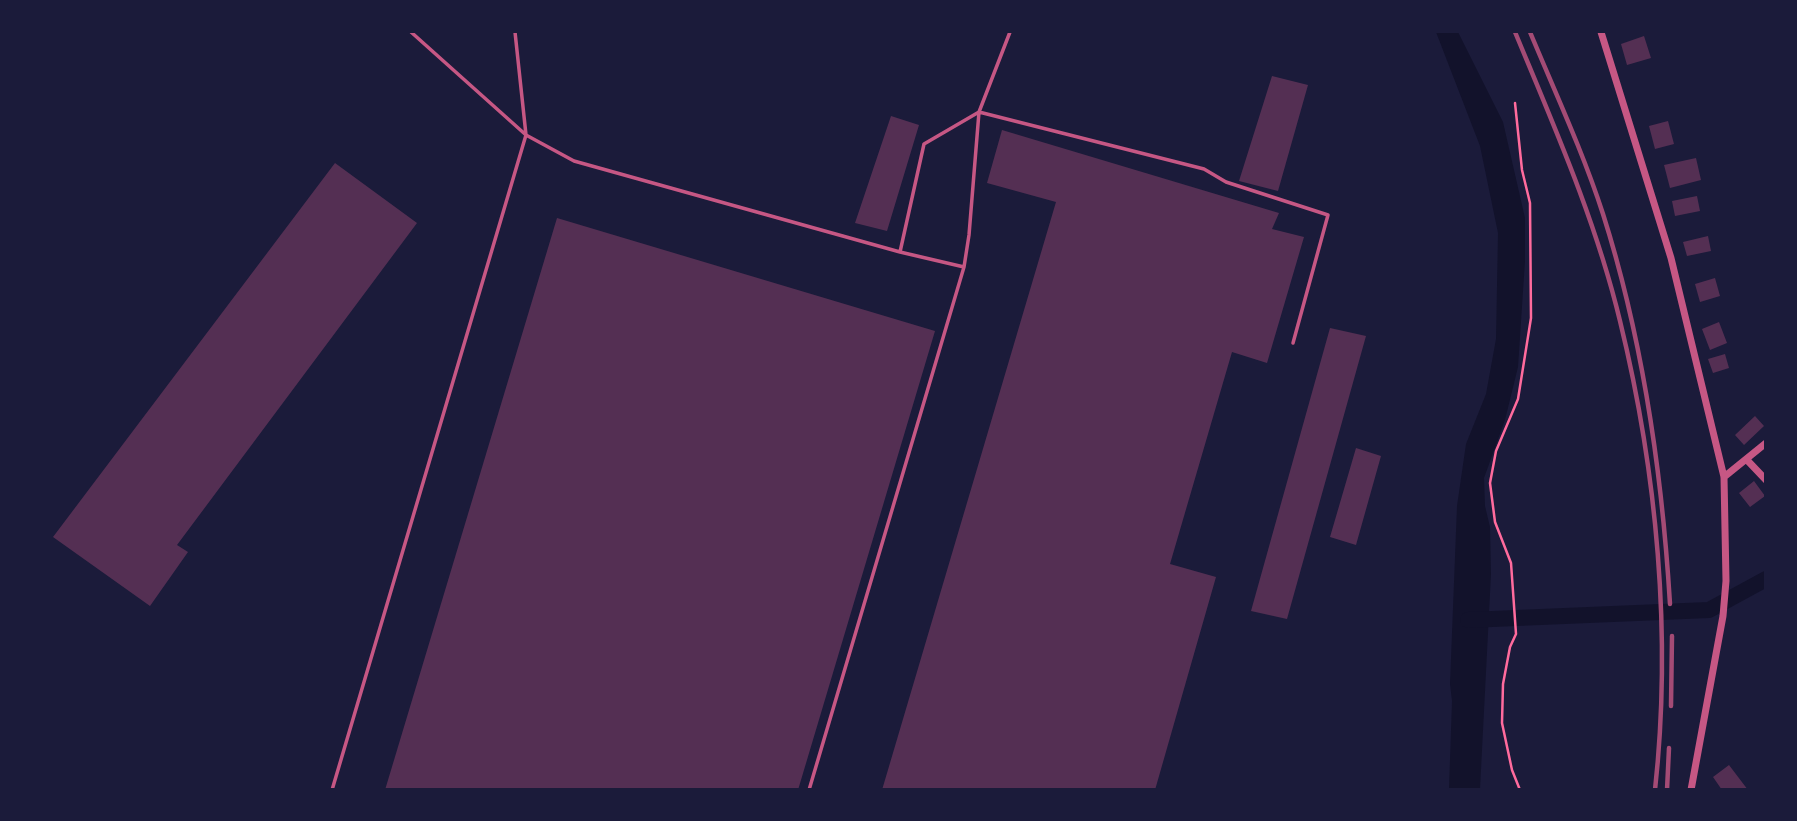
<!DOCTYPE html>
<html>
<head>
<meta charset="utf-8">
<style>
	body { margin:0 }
	#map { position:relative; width:1797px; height:821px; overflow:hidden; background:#1b1b3a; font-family:Barlow,sans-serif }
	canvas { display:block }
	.frame { position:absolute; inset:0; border:33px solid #1b1b3a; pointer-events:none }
</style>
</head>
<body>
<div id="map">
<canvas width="1797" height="821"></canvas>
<div class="frame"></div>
</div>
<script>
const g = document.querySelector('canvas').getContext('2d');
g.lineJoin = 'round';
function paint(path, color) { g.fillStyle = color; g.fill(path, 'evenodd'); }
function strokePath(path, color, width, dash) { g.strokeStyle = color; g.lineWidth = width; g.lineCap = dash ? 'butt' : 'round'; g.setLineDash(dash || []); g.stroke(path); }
paint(new Path2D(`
	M 1436,32 L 1458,32 L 1503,122 L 1525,218 L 1525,261 L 1518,367 L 1505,420 L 1484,478 L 1485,506 L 1490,527 L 1491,574 L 1480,789 L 1449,789 L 1452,701 L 1450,684 L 1457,506 L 1466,444 L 1486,394 L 1496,339 L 1498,233 L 1480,146 Z`), '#12122b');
strokePath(new Path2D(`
	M 1468,620 L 1709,610 L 1766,579`), '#12122b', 16);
paint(new Path2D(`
	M 1644,36 L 1651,58 L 1627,65 L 1621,44 Z
	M 1272,76 L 1308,85 L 1278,191 L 1239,181 Z
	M 891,116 L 919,125 L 887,231 L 855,223 Z
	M 1668,121 L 1674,144 L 1655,149 L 1649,126 Z
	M 1002,130 L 1279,213 L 1272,229 L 1304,237 L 1267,363 L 1232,352 L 1170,564 L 1216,577 L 1155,790 L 882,790 L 1056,202 L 987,183 Z
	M 1696,158 L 1701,180 L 1670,188 L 1664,165 Z
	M 335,163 L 417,223 L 177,545 L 188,552 L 150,606 L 53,537 Z
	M 1697,196 L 1700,211 L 1675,216 L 1672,201 Z
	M 557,218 L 935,331 L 798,790 L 385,790 Z
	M 1708,236 L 1711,251 L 1687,256 L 1683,242 Z
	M 1715,278 L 1720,296 L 1700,302 L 1695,284 Z
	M 1719,322 L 1727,343 L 1710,350 L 1702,329 Z
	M 1330,328 L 1366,336 L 1287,619 L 1251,611 Z
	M 1725,354 L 1729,368 L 1713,373 L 1708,359 Z
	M 1755,416 L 1764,426 L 1744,445 L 1735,435 Z
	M 1356,448 L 1381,456 L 1356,545 L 1330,537 Z
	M 1754,481 L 1765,496 L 1750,507 L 1739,493 Z
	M 1729,765 L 1748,790 L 1722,790 L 1713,777 Z`), '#542f53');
strokePath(new Path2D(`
	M 1515,103 L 1522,170 L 1530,203 L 1531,318 L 1518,399 L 1496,451 L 1490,483 L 1495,522 L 1511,563 L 1516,634 L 1510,647 L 1503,684 L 1502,723 L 1512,770 L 1520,790`), '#ff6b9d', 2.5);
strokePath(new Path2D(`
	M 515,32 L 526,135 L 574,161 L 900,252 L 964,267
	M 900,252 L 924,144 L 979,112 L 1204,169 L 1226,182 L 1328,215 L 1293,343
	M 332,790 L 526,135 L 411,32
	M 809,790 L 964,267 L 969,235 L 979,112 L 1010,32`), '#c65784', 3.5);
strokePath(new Path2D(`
	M 1601,32 L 1671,258 L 1724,477 L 1726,581 L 1723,616 L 1691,790
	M 1747,460 L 1766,480
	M 1724,477 L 1766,443`), '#c65784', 7);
strokePath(new Path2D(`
	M 1515,32 C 1554,126 1596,221 1620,321 C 1657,472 1672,635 1655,790
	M 1530,32 C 1555,92 1583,152 1603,214 C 1643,340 1662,472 1670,604
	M 1671,706 L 1672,636
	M 1667,790 L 1669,748`), '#a44b75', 4.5);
</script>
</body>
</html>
